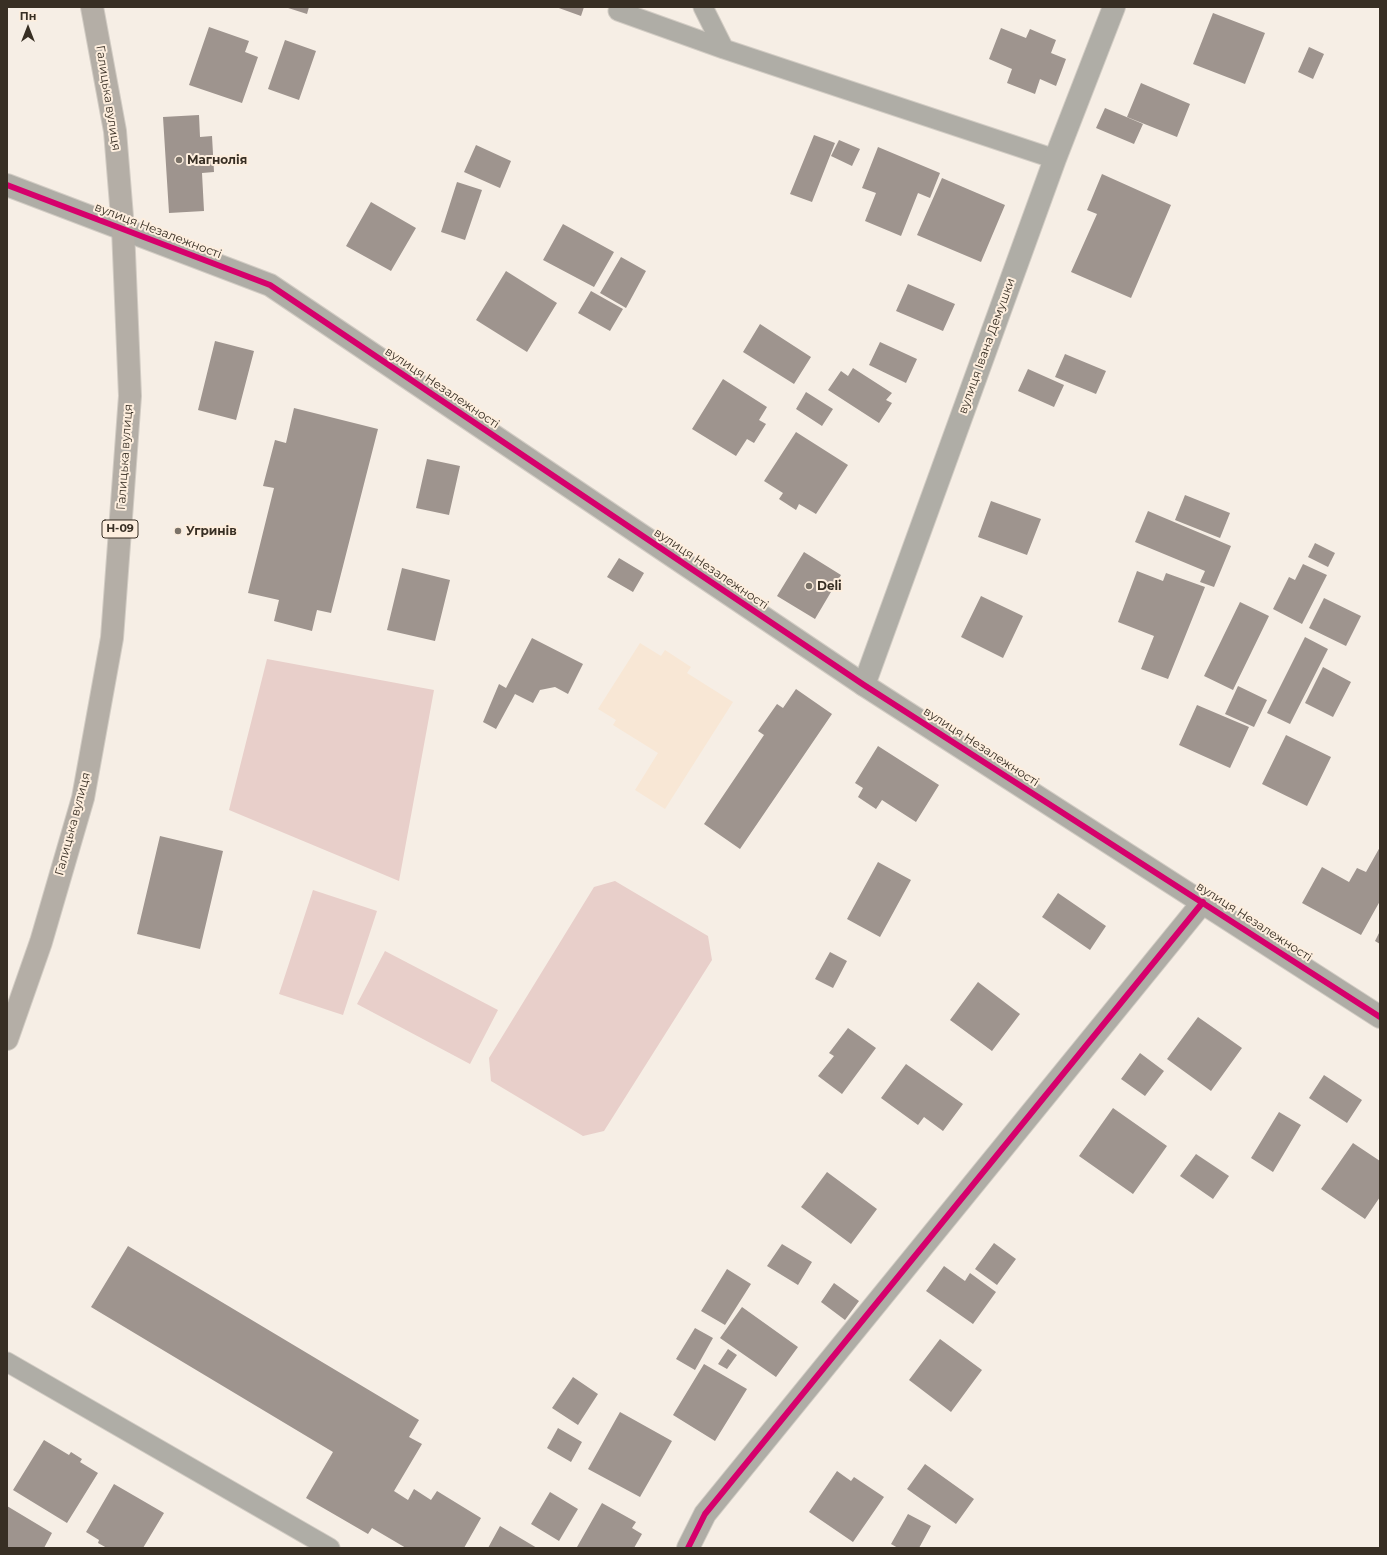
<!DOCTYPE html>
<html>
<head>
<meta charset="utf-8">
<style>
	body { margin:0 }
	#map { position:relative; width:1387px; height:1555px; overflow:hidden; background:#f6eee5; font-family:Montserrat,sans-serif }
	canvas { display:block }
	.frame { position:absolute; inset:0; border:8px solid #382f24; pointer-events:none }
	.north { position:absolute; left:8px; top:8px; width:40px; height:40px; -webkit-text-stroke:3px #fdeede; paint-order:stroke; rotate:0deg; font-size:11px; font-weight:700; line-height:16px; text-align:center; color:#382f24 }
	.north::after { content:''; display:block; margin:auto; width:14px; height:18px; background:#382f24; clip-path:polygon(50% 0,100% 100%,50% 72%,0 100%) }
</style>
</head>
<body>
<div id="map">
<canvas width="1387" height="1555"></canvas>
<div class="frame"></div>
<div class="north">Пн</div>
</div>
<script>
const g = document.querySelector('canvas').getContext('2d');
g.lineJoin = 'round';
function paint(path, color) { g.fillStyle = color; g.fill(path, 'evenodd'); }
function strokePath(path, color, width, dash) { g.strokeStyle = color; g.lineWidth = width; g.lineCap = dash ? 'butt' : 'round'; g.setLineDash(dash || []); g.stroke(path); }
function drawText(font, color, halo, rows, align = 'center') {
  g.font = font + ' Montserrat,sans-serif'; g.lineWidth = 4; g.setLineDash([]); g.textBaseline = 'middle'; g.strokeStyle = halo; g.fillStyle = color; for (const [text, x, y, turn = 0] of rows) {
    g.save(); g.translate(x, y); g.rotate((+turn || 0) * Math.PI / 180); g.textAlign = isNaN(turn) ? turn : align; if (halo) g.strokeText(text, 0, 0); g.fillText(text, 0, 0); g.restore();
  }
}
paint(new Path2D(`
	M 640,643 L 661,656 L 665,650 L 691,667 L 687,673 L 733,702 L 665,809 L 635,790 L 658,753 L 613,725 L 616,720 L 598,709 Z`), '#f8e7d5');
paint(new Path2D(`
	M 267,659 L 434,690 L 399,881 L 229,810 Z
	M 615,881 L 708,936 L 712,960 L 604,1131 L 583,1136 L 491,1081 L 489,1058 L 594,887 Z
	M 313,890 L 377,911 L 343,1015 L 279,994 Z
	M 385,951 L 498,1010 L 470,1064 L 357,1004 Z`), '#e8cfca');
paint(new Path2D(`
	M 285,7 L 309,7 L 307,14 Z
	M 556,7 L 584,7 L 581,16 Z
	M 1213,13 L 1265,33 L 1245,84 L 1193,64 Z
	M 209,27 L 249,41 L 245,52 L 258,57 L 242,103 L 189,85 Z
	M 1001,28 L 1026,38 L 1030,29 L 1056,40 L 1051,53 L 1066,59 L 1056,86 L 1040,79 L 1035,94 L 1007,83 L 1012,69 L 989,59 Z
	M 285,40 L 316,51 L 299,100 L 268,89 Z
	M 1309,47 L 1324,54 L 1313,79 L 1298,72 Z
	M 1141,83 L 1190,104 L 1177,137 L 1127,117 Z
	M 1105,108 L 1143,124 L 1134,144 L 1096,128 Z
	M 199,115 L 200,137 L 212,136 L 214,172 L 202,173 L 204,211 L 169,213 L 163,117 Z
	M 814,135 L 835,143 L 812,202 L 790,194 Z
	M 839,140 L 860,149 L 852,166 L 831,156 Z
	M 476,145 L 511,161 L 500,188 L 464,172 Z
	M 878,147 L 940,173 L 930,198 L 918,193 L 901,236 L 865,221 L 876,193 L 862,188 Z
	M 1102,174 L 1171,205 L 1131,298 L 1071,272 L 1097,214 L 1087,210 Z
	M 942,178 L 1005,205 L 981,262 L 917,235 Z
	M 457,182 L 482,190 L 465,240 L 441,232 Z
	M 371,202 L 416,228 L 391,271 L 346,246 Z
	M 563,224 L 614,252 L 594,287 L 543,260 Z
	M 621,257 L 646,271 L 626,308 L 600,293 Z
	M 506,271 L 557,303 L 527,352 L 476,320 Z
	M 908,284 L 955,304 L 943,331 L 896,311 Z
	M 591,291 L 623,309 L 610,331 L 578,313 Z
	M 760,324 L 811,357 L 794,384 L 743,352 Z
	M 215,341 L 254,351 L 236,420 L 198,410 Z
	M 880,342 L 917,359 L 906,383 L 869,365 Z
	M 1065,354 L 1106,371 L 1096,394 L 1055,377 Z
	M 853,368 L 892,393 L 886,400 L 892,403 L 879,423 L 828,390 L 841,371 L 848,376 Z
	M 1028,369 L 1064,385 L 1054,407 L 1018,391 Z
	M 723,379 L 767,407 L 759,420 L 766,424 L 754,443 L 747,439 L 736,456 L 692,429 Z
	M 806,392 L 833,409 L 822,426 L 796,409 Z
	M 294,408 L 378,429 L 331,613 L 317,610 L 312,631 L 274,621 L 279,600 L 248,593 L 274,488 L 263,486 L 275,440 L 286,443 Z
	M 796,432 L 848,465 L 816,514 L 799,504 L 796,510 L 779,499 L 783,493 L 764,481 Z
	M 427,459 L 460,466 L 449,515 L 416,508 Z
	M 1185,495 L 1230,513 L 1220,538 L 1175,520 Z
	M 991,501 L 1041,519 L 1027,555 L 978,537 Z
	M 1148,511 L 1231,546 L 1214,587 L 1200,582 L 1205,571 L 1135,542 Z
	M 1315,543 L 1335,553 L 1328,567 L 1308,557 Z
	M 804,552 L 841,575 L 815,619 L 777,596 Z
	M 619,558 L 644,573 L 633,592 L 607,577 Z
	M 1303,564 L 1327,575 L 1302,624 L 1273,609 L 1289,577 L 1295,580 Z
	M 402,568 L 450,580 L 435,641 L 387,630 Z
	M 1137,571 L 1163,581 L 1166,573 L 1205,587 L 1168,679 L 1141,669 L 1154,636 L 1118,622 Z
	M 981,596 L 1023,616 L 1003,658 L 961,637 Z
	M 1324,598 L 1361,616 L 1346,646 L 1309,628 Z
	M 1240,602 L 1269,616 L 1233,690 L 1204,676 Z
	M 1305,637 L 1328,649 L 1290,724 L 1267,713 Z
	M 532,638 L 583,664 L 568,694 L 555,687 L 540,690 L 533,703 L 515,694 L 496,729 L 483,722 L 499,684 L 506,688 Z
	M 1323,667 L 1351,682 L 1333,717 L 1305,703 Z
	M 1238,686 L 1267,700 L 1254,727 L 1225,714 Z
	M 796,689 L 832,714 L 740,849 L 704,824 L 764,735 L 758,731 L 777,704 L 783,708 Z
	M 1197,705 L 1249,727 L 1230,768 L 1179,745 Z
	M 1286,735 L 1331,757 L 1307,806 L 1262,784 Z
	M 878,746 L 939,785 L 916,822 L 882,800 L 876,809 L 858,797 L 863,788 L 855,783 Z
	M 160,836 L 223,851 L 200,949 L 137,934 Z
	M 1380,847 L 1380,901 L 1361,935 L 1302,903 L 1322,867 L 1349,882 L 1357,868 L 1366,872 Z
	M 878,862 L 911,880 L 880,937 L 847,919 Z
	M 1058,893 L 1106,926 L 1090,950 L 1042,917 Z
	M 1380,931 L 1380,944 L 1375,941 Z
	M 830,952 L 847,961 L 833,988 L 815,979 Z
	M 978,982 L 1020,1014 L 992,1051 L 950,1020 Z
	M 1198,1017 L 1242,1048 L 1211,1091 L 1167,1059 Z
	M 848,1028 L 876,1048 L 842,1094 L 818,1076 L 834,1056 L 829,1053 Z
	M 1140,1053 L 1164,1071 L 1145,1096 L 1121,1079 Z
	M 906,1064 L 963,1104 L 943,1131 L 924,1117 L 918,1125 L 881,1098 Z
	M 1324,1075 L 1362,1100 L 1347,1123 L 1309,1098 Z
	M 1113,1108 L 1167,1146 L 1133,1194 L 1079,1156 Z
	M 1279,1112 L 1301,1125 L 1273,1172 L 1251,1158 Z
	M 1353,1143 L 1380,1161 L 1380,1197 L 1365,1219 L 1321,1189 Z
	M 1196,1154 L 1229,1176 L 1213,1199 L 1180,1176 Z
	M 827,1172 L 877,1209 L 851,1244 L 801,1207 Z
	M 994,1243 L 1016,1259 L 997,1285 L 975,1269 Z
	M 782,1244 L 812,1262 L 798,1285 L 767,1266 Z
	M 128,1246 L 419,1420 L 409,1437 L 422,1444 L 394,1491 L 408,1500 L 414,1489 L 431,1500 L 437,1491 L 481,1518 L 464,1548 L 406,1548 L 372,1528 L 368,1534 L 306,1498 L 333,1452 L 91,1307 Z
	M 944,1266 L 965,1281 L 970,1273 L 996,1292 L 973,1324 L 926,1291 Z
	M 727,1269 L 751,1284 L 725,1325 L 701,1311 Z
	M 834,1283 L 859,1301 L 845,1320 L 821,1302 Z
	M 742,1307 L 798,1347 L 776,1377 L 720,1338 Z
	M 695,1328 L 713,1338 L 695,1370 L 676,1359 Z
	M 940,1339 L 982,1370 L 951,1412 L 909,1380 Z
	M 728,1349 L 737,1355 L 727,1369 L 718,1364 Z
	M 704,1364 L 747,1389 L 715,1441 L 673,1415 Z
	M 573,1377 L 598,1394 L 578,1425 L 552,1408 Z
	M 620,1412 L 672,1441 L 640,1497 L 588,1469 Z
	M 558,1428 L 582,1442 L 571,1462 L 547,1448 Z
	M 44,1440 L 69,1455 L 71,1452 L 82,1459 L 80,1462 L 98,1473 L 67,1523 L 13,1490 Z
	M 925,1464 L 974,1499 L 956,1524 L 907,1489 Z
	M 837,1471 L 851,1481 L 854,1477 L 884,1497 L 853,1542 L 809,1512 Z
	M 114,1484 L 164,1513 L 143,1548 L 107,1548 L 98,1543 L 99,1540 L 86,1532 Z
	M 550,1492 L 578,1509 L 559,1541 L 531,1524 Z
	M 602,1503 L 636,1522 L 632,1528 L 642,1534 L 634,1548 L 577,1547 Z
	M 7,1506 L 52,1533 L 44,1548 L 7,1548 Z
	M 908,1514 L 931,1526 L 919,1548 L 898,1548 L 891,1544 Z
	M 500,1526 L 537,1548 L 488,1548 Z`), '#9e948e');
const service = new Path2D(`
	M 703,7 L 724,49
	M 618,11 L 724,49 L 1055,159
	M 7,1362 L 330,1548`);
const minor = new Path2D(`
	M 864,685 L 1055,159 L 1114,7
	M 688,1548 L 705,1514 L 1203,902`);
const tertiary = new Path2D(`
	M 7,185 L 270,285 L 864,685 L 1380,1017`);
const primary = new Path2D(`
	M 7,1039 L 41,942 L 83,798 L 112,638 L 130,396 L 123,229 L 115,131 L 92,7`);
strokePath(service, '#d2ccc4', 21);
strokePath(minor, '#d2ccc4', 24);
strokePath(tertiary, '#d2ccc4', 24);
strokePath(primary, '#d2ccc4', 24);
strokePath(service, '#afada6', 19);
strokePath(minor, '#afada6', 22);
strokePath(tertiary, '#afada6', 22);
strokePath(primary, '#b4aea6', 22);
strokePath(new Path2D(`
	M 7,185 L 270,285 L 864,685 L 1380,1017
	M 688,1548 L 705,1514 L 1203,902`), '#d6006c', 6);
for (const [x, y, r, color] of [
	[179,160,4,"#7a7268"],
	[178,531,4,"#7a7268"],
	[809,586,4,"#7a7268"]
]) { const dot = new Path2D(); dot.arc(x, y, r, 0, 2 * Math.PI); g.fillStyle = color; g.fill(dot); strokePath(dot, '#fdeede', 1.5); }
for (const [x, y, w] of [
	[120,529,36]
]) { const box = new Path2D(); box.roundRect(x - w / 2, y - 9, w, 18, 3); g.fillStyle = '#fdeede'; g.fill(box); strokePath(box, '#382f24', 1); }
drawText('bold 11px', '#382f24', null, [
	["Н-09",120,529]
]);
drawText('12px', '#382f24', '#fdeede', [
	["Галицька вулиця",108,98,81],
	["вулиця Незалежності",158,231,21],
	["вулиця Івана Демушки",987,346,-70],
	["вулиця Незалежності",442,388,34],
	["Галицька вулиця",125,457,-86],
	["вулиця Незалежності",711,569,34],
	["вулиця Незалежності",981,747,33],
	["Галицька вулиця",73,824,-75],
	["вулиця Незалежності",1254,922,33]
]);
drawText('bold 12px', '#382f24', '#fdeede', [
	["Магнолія",187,160],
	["Угринів",186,531],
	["Deli",817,586]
], 'left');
</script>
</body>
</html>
